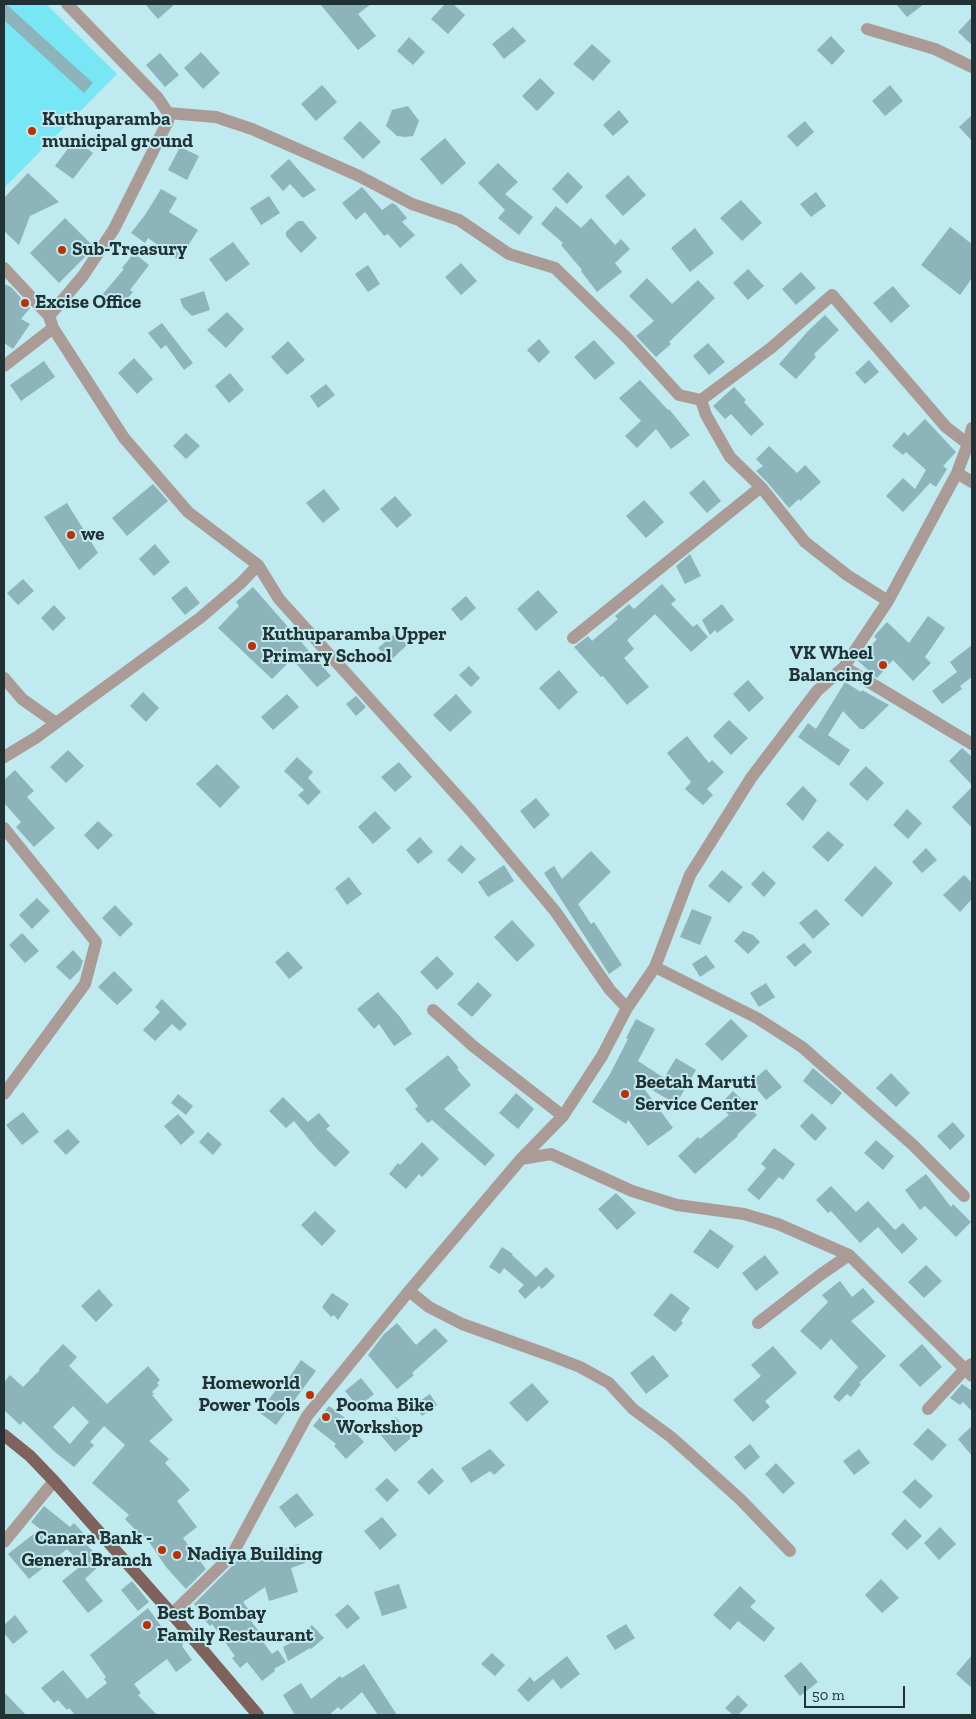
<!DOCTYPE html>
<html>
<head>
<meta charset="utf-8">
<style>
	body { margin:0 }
	#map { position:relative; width:976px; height:1719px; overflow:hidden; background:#bfeaef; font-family:"Zilla Slab",serif }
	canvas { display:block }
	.frame { position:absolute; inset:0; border:5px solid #213134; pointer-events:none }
	.scale { position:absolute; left:804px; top:1686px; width:101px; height:22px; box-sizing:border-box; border:2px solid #213134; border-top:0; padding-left:6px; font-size:15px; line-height:18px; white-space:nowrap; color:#213134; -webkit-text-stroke:4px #bfeaef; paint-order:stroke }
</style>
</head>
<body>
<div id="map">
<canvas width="976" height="1719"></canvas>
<div class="frame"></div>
<div class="scale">50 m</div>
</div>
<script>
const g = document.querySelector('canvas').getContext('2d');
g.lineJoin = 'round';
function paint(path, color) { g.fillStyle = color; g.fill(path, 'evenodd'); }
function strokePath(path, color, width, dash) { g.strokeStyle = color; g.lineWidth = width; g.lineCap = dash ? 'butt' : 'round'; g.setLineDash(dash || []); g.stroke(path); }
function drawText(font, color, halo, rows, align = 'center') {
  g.font = font + ' "Zilla Slab",serif'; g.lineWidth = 4; g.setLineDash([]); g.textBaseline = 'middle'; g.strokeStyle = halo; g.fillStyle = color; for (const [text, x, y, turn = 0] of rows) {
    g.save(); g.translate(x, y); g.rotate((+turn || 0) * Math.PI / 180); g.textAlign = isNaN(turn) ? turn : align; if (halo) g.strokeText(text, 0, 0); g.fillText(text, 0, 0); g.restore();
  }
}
paint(new Path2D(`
	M 4,4 L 46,4 L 117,74 L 4,188 Z`), '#78e7f5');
paint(new Path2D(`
	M 4,4 L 6,4 L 93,83 L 84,93 L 4,20 Z
	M 145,4 L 175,4 L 158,19 Z
	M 320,4 L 371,4 L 358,14 L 376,36 L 358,50 Z
	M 445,4 L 453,4 L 465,15 L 448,34 L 431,19 Z
	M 896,4 L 924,4 L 907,17 Z
	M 972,17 L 972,45 L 958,32 Z
	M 513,27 L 526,41 L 504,59 L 492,44 Z
	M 831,36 L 845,51 L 832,65 L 817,50 Z
	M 409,37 L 425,52 L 413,65 L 397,51 Z
	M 592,44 L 611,61 L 593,81 L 573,64 Z
	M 201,52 L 220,73 L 203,89 L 184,68 Z
	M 160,53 L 179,75 L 165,87 L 146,65 Z
	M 540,78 L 555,93 L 537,111 L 522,96 Z
	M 322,85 L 337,102 L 316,121 L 301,104 Z
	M 890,85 L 903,101 L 885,116 L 872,101 Z
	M 408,106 L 419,121 L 413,136 L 405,137 L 397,136 L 386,126 L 392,110 Z
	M 619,110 L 629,122 L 613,136 L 603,125 Z
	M 972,115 L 972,141 L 959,127 Z
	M 360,121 L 381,142 L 363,159 L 343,138 Z
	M 805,121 L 814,132 L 797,147 L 787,136 Z
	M 445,138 L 466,163 L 442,185 L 420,159 Z
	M 75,139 L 93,153 L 73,179 L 55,166 Z
	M 180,147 L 199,156 L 187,180 L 168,170 Z
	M 289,159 L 316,190 L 303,198 L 290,184 L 283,191 L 270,176 Z
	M 498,163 L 518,182 L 505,194 L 533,217 L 519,235 L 498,218 L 505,210 L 478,183 Z
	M 568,172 L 583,187 L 567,204 L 552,189 Z
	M 28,173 L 59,202 L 30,216 L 19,245 L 4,231 L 4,198 Z
	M 628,175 L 646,195 L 623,216 L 605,196 Z
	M 362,187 L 382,210 L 392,203 L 396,205 L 407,218 L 402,222 L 415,235 L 400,248 L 388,234 L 384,236 L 365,212 L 356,220 L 342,203 Z
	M 161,189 L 177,198 L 169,212 L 198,230 L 179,260 L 148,238 L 145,243 L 131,233 L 145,215 Z
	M 816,192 L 826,206 L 811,217 L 800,204 Z
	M 269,196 L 280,213 L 261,225 L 250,208 Z
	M 741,200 L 762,223 L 742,241 L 720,218 Z
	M 556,206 L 581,228 L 591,218 L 615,245 L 621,239 L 630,249 L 615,263 L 622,272 L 597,292 L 581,271 L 582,270 L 561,245 L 563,243 L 541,224 Z
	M 65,218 L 93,246 L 88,254 L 59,283 L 30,253 Z
	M 298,221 L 303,221 L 317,238 L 301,253 L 286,236 L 286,232 Z
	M 950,227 L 972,244 L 972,278 L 960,295 L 921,265 Z
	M 695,228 L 714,253 L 690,272 L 671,248 Z
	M 233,242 L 250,264 L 226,282 L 209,259 Z
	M 134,253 L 149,265 L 130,290 L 133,292 L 118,309 L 102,295 L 124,269 L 122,268 Z
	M 461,263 L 477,281 L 461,295 L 445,277 Z
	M 368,265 L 380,284 L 368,292 L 355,274 Z
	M 748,269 L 764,286 L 748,300 L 733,283 Z
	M 801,272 L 816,288 L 796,305 L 782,289 Z
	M 647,278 L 672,304 L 698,280 L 715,298 L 669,342 L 671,344 L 656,357 L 636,336 L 654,321 L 629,296 Z
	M 4,284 L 11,287 L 30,308 L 21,319 L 30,324 L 13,349 L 4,343 Z
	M 893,286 L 910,306 L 891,323 L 873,303 Z
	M 204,291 L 210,310 L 192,316 L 183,307 L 180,299 Z
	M 227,312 L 244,329 L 226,348 L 207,330 Z
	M 825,315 L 839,330 L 814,354 L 816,357 L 796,379 L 779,364 L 808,331 Z
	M 162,323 L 193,363 L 184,370 L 166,345 L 161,349 L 148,333 Z
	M 539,339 L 550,352 L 539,363 L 527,350 Z
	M 594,340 L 615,363 L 595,380 L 574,357 Z
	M 288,341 L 305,360 L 287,375 L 271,357 Z
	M 708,343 L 725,362 L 709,375 L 693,356 Z
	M 134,358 L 153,379 L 137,394 L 118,373 Z
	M 869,360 L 879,372 L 865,384 L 855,373 Z
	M 44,361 L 55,377 L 21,401 L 10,385 Z
	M 230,373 L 244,390 L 229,403 L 215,386 Z
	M 640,380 L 668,410 L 669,409 L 690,435 L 671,449 L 656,429 L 637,448 L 625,436 L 641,421 L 619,398 Z
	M 326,384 L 335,395 L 318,408 L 310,396 Z
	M 734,387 L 746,400 L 744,402 L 764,424 L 751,436 L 731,414 L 725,419 L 713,406 Z
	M 925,419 L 956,452 L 943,466 L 947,469 L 936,487 L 930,483 L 903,512 L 886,496 L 903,478 L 915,489 L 926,470 L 906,452 L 903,455 L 892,446 L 904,432 L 908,436 Z
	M 186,433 L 200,446 L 186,459 L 173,446 Z
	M 769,446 L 797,473 L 805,465 L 821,482 L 800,501 L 799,499 L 789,508 L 767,482 L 756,471 L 763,466 L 756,459 Z
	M 704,480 L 721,501 L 707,513 L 689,493 Z
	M 153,484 L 168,501 L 127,536 L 112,518 Z
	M 324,489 L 340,509 L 323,523 L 306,503 Z
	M 395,496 L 412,515 L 397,528 L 380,509 Z
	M 644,500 L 664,522 L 646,538 L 626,516 Z
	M 67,503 L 98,553 L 79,570 L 44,517 Z
	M 155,544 L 170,562 L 154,576 L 139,559 Z
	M 690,554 L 701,576 L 685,584 L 676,566 Z
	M 23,579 L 34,591 L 18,605 L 7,593 Z
	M 662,584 L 676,600 L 671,604 L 693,627 L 697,624 L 708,637 L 691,652 L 655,614 L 627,640 L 634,649 L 624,658 L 649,687 L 627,705 L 603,676 L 601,677 L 574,647 L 588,636 L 592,641 L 618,619 L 615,616 L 629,604 L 634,609 Z
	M 186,586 L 200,603 L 185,615 L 171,598 Z
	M 253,587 L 331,676 L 317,687 L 292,659 L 272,679 L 218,628 L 239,606 L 236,602 Z
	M 538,590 L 558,612 L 536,631 L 517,609 Z
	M 466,596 L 476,608 L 461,621 L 451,609 Z
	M 722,604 L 734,620 L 717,633 L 715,630 L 710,635 L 702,620 Z
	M 54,605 L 66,618 L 53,631 L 41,618 Z
	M 928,616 L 945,628 L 925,657 L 931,663 L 913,681 L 893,660 L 877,678 L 858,661 L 877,639 L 874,637 L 876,634 L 887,622 L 909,643 Z
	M 396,633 L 407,645 L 390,661 L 378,648 Z
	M 972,645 L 972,677 L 960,686 L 962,689 L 942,704 L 932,691 L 957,672 L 950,662 Z
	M 469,666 L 480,678 L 471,687 L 459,675 Z
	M 559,670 L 578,692 L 559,710 L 539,688 Z
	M 748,680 L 764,698 L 749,712 L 733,694 Z
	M 845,682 L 861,692 L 862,690 L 889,705 L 864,729 L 860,729 L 843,711 L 828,735 L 850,750 L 839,766 L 798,737 L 808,723 L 816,729 Z
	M 143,692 L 159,708 L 146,722 L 130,706 Z
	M 287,694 L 299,707 L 273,730 L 261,717 Z
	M 456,694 L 472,712 L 450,732 L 433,715 Z
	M 356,696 L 366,707 L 356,716 L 346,704 Z
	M 729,720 L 748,738 L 731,755 L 713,736 Z
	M 687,736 L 709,763 L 712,760 L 724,772 L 707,789 L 713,795 L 703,805 L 685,789 L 691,782 L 667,753 Z
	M 962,748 L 972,757 L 972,785 L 949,761 Z
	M 68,750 L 84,766 L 66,783 L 50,767 Z
	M 297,757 L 313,772 L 308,778 L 321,792 L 308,805 L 298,795 L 304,790 L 284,771 Z
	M 399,762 L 412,777 L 395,792 L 381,777 Z
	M 217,764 L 240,787 L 220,808 L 196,784 Z
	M 866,766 L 884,783 L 867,801 L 849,784 Z
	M 15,770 L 34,791 L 27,797 L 55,828 L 34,847 L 16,827 L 21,822 L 4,803 L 4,780 Z
	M 803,786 L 817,800 L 803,821 L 786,804 Z
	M 972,787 L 972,828 L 952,807 Z
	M 536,798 L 550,815 L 534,829 L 520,811 Z
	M 907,809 L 922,823 L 908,839 L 893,825 Z
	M 375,811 L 391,828 L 373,844 L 358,827 Z
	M 98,821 L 113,835 L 98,850 L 84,835 Z
	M 828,831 L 844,845 L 828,862 L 812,847 Z
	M 420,837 L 433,852 L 418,864 L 406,850 Z
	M 461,845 L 476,859 L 462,874 L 447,860 Z
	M 926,848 L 937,860 L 922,873 L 912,862 Z
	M 591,851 L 611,872 L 578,904 L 591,924 L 594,922 L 622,965 L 609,974 L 544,873 L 554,866 L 562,879 Z
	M 504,865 L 514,881 L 488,897 L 478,882 Z
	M 875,866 L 893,883 L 862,917 L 844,900 Z
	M 722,870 L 743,887 L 729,903 L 708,886 Z
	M 763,871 L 776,883 L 764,897 L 751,884 Z
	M 964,875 L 972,883 L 972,899 L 960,912 L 943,895 Z
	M 349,877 L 362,894 L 347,905 L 335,888 Z
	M 37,898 L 50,911 L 32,929 L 19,915 Z
	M 115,905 L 133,924 L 120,937 L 102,918 Z
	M 692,909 L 712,917 L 700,945 L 680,937 Z
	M 816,909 L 830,924 L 813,939 L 799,923 Z
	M 512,920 L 535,945 L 517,962 L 494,937 Z
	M 743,931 L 753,935 L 760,942 L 748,954 L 734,941 Z
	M 22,933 L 39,951 L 25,963 L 9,945 Z
	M 804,943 L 812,952 L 795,967 L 786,957 Z
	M 73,950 L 83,961 L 80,970 L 70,980 L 56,967 Z
	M 288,951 L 303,968 L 289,979 L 275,962 Z
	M 706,955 L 715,967 L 700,977 L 692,964 Z
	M 437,956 L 454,974 L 437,990 L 420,972 Z
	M 114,971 L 133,990 L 117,1005 L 98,987 Z
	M 478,982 L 492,995 L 472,1017 L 457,1004 Z
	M 766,983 L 775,997 L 759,1007 L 750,993 Z
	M 378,992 L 400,1017 L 412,1034 L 394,1046 L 379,1024 L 374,1029 L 357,1009 Z
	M 162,999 L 187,1024 L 180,1031 L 172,1024 L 155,1041 L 143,1030 L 160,1012 L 155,1007 Z
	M 636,1019 L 655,1029 L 638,1061 L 664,1078 L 676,1058 L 696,1070 L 676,1104 L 640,1083 L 673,1128 L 648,1146 L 628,1120 L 626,1124 L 592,1102 L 610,1074 L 628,1039 L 626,1038 Z
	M 731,1019 L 748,1036 L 722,1061 L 705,1044 Z
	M 448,1055 L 459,1068 L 457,1069 L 471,1085 L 444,1109 L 495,1155 L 485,1166 L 432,1120 L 428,1123 L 415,1109 L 418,1106 L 405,1089 Z
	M 813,1068 L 842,1093 L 832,1105 L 803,1081 Z
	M 766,1069 L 782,1087 L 766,1100 L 751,1082 Z
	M 891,1073 L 910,1093 L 896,1107 L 876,1088 Z
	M 733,1091 L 757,1115 L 737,1135 L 738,1136 L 695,1174 L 678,1156 L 698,1137 L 700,1139 L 729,1115 L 719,1105 Z
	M 516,1093 L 534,1109 L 518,1129 L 499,1113 Z
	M 178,1094 L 193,1106 L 186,1115 L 171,1103 Z
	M 283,1097 L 308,1122 L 319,1113 L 330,1126 L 326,1129 L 350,1152 L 335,1167 L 317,1149 L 294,1121 L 286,1128 L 269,1111 Z
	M 23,1112 L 39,1132 L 22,1145 L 6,1125 Z
	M 812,1113 L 827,1128 L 815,1141 L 800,1126 Z
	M 178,1114 L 195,1132 L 181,1145 L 164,1126 Z
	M 953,1122 L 965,1136 L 950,1150 L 937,1136 Z
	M 68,1129 L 80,1142 L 66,1155 L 53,1141 Z
	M 208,1132 L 222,1144 L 213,1155 L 199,1142 Z
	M 876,1140 L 894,1156 L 883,1170 L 864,1153 Z
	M 422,1142 L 439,1159 L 422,1177 L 419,1174 L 406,1189 L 389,1174 L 398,1163 L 400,1165 Z
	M 774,1148 L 795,1164 L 783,1180 L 779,1177 L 759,1200 L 747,1190 L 766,1168 L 761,1164 Z
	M 926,1174 L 951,1207 L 953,1204 L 971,1222 L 956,1237 L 925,1206 L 920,1210 L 905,1190 Z
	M 831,1186 L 856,1212 L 868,1201 L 895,1230 L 903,1223 L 918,1239 L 902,1254 L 878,1227 L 860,1243 L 831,1211 L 828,1213 L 816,1200 Z
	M 616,1193 L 636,1213 L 617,1230 L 598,1209 Z
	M 315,1211 L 336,1231 L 322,1246 L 301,1225 Z
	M 710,1229 L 734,1246 L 718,1269 L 693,1252 Z
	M 502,1247 L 513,1254 L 512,1255 L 536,1277 L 546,1267 L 555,1276 L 542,1289 L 539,1286 L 525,1299 L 518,1291 L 524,1285 L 504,1268 L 500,1274 L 489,1267 Z
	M 765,1255 L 779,1273 L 756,1291 L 742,1273 Z
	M 926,1265 L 942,1281 L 924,1298 L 908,1282 Z
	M 840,1281 L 852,1297 L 863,1288 L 875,1302 L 851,1321 L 886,1356 L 859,1383 L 861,1384 L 851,1397 L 847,1394 L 839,1402 L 833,1397 L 858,1367 L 831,1339 L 821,1350 L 800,1331 L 828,1302 L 822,1295 Z
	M 99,1289 L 113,1305 L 96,1322 L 81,1306 Z
	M 332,1293 L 349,1304 L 338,1320 L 334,1315 L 331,1317 L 322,1307 Z
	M 671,1293 L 690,1308 L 681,1321 L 683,1323 L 675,1332 L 653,1315 Z
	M 397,1323 L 416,1345 L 435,1328 L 448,1341 L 412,1373 L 414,1375 L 397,1389 L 368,1355 L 384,1334 Z
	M 63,1344 L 77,1357 L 69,1366 L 107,1404 L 148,1366 L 160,1380 L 157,1383 L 159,1385 L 152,1392 L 154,1394 L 152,1395 L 173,1420 L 149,1441 L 169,1459 L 165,1463 L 190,1490 L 177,1501 L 197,1527 L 183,1538 L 206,1569 L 186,1589 L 166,1567 L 145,1536 L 143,1538 L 125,1519 L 129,1515 L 92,1483 L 125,1445 L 104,1426 L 90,1442 L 94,1445 L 74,1467 L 55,1452 L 23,1421 L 20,1425 L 4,1410 L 4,1382 L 10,1375 L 23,1387 L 40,1370 L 39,1369 ZM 73,1406 L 89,1422 L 70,1444 L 53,1427 Z
	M 922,1344 L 942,1367 L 920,1387 L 899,1365 Z
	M 773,1346 L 797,1373 L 765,1401 L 770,1407 L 753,1422 L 733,1400 L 761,1376 L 751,1365 Z
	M 653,1355 L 669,1376 L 646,1394 L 630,1373 Z
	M 301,1360 L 316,1371 L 276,1425 L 259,1412 L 279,1386 L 282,1388 Z
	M 361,1378 L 374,1394 L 358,1407 L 345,1391 Z
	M 532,1383 L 549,1402 L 527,1422 L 509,1403 Z
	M 962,1384 L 972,1391 L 972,1411 L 963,1402 L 960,1405 L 950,1398 Z
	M 430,1394 L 437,1405 L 422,1416 L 414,1405 Z
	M 329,1406 L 345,1418 L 343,1419 L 364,1442 L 346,1459 L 334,1446 L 336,1444 L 313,1426 Z
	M 396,1417 L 410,1435 L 410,1439 L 395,1452 L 378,1432 Z
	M 972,1426 L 972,1456 L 958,1439 Z
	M 928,1428 L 947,1445 L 932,1461 L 913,1444 Z
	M 750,1444 L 760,1457 L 745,1470 L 734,1457 Z
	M 490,1449 L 505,1465 L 494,1475 L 490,1471 L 471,1483 L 461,1468 Z
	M 859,1449 L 870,1463 L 854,1475 L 843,1461 Z
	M 776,1463 L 795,1483 L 783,1494 L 765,1474 Z
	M 432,1468 L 444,1481 L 429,1495 L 417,1482 Z
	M 387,1478 L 399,1490 L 387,1502 L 375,1489 Z
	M 915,1479 L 933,1496 L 920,1509 L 902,1492 Z
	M 297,1493 L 314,1515 L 295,1528 L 279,1507 Z
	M 44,1506 L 70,1527 L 74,1523 L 88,1538 L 84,1542 L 103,1562 L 85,1579 L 103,1601 L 88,1613 L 62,1581 L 82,1565 L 67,1549 L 29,1579 L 8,1554 L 40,1529 L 31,1522 Z
	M 382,1517 L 397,1535 L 380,1550 L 364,1531 Z
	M 905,1519 L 922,1536 L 907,1550 L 891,1534 Z
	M 940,1527 L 956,1544 L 939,1560 L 924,1543 Z
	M 299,1544 L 305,1563 L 291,1568 L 298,1592 L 269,1601 L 265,1587 L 243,1602 L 255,1618 L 251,1621 L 261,1634 L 258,1635 L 272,1654 L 278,1650 L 286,1662 L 274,1669 L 275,1671 L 262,1681 L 247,1662 L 240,1668 L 232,1658 L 235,1656 L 212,1624 L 210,1626 L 202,1617 L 204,1615 L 194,1604 L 238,1560 L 240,1562 Z
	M 881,1579 L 899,1598 L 882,1613 L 865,1595 Z
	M 132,1581 L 149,1602 L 138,1611 L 121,1590 Z
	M 399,1584 L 407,1608 L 382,1616 L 374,1592 Z
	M 740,1586 L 756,1601 L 750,1607 L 775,1628 L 764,1642 L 738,1621 L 730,1630 L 713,1615 Z
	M 348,1604 L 360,1618 L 347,1629 L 335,1615 Z
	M 148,1608 L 167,1634 L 171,1630 L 183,1644 L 182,1646 L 192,1660 L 176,1672 L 167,1659 L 134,1684 L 141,1693 L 138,1695 L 157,1715 L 75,1715 L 69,1708 L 67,1710 L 58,1700 L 54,1703 L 41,1688 L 63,1670 L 87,1699 L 107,1683 L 104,1679 L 106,1677 L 90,1655 Z
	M 15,1615 L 28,1632 L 13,1644 L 4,1633 L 4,1625 Z
	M 626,1624 L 635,1638 L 615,1650 L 606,1636 Z
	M 312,1625 L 324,1638 L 311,1649 L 310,1648 L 288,1661 L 283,1647 L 296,1640 Z
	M 492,1653 L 505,1665 L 495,1676 L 481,1664 Z
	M 972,1655 L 972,1688 L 956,1674 Z
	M 567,1656 L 580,1674 L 561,1689 L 553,1679 L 528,1702 L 517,1690 L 530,1677 L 534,1682 Z
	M 801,1662 L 818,1682 L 800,1696 L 784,1676 Z
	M 364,1664 L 397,1715 L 378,1715 L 362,1692 L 341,1710 L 338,1707 L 329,1715 L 295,1715 L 283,1695 L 301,1683 L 311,1699 L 340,1676 L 342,1678 Z
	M 4,1692 L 26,1715 L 4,1715 Z
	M 738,1695 L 748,1705 L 738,1715 L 733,1715 L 725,1708 Z`), '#8cb4ba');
strokePath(new Path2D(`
	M 67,4 L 158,98 L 168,113 L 168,121 L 114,229 L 83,276 L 49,316 L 53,328 L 124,438 L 188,512 L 258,565 L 279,599 L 471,811 L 555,911 L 610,990 L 627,1008
	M 867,29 L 935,49 L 972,67
	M 168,113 L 216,117 L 252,129 L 359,176 L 412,204 L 459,220 L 509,254 L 555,268 L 628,339 L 679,395 L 701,400 L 706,415 L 730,457 L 761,487 L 805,542 L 847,575 L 888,601
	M 4,268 L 49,316
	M 4,366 L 53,328
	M 701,400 L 771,348 L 832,295 L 946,427 L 968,444
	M 957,473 L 972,482
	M 573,638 L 761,487
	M 844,667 L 972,744
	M 4,678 L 22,699 L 56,723 L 37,737 L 4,757
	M 56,723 L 200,618 L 241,583 L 258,565
	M 4,828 L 96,942 L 85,984 L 4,1094
	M 655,967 L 757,1018 L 802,1047 L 913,1145 L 964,1196
	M 433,1010 L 473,1046 L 563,1116
	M 521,1159 L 551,1154 L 632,1191 L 677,1205 L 744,1214 L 778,1224 L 849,1255 L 972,1376
	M 409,1291 L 429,1307 L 462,1324 L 549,1355 L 580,1367 L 609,1383 L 633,1409 L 671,1437 L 740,1499 L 790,1551
	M 758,1323 L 820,1275 L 849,1255
	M 928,1409 L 965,1369 L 972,1364
	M 4,1542 L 54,1481
	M 172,1614 L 232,1555 L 307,1416 L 409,1291 L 521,1159 L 563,1116 L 602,1056 L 627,1008 L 655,967 L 690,875 L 751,778 L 817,691 L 844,667 L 888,601 L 957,473 L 968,444 L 972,428`), '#ab9b97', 12);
strokePath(new Path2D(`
	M 4,1435 L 30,1456 L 54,1481 L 172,1614 L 258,1715`), '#7e625b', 12);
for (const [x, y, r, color] of [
	[32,131,5,"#bb3104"],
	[62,250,5,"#bb3104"],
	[25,303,5,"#bb3104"],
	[71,535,5,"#bb3104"],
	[252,646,5,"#bb3104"],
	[883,665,5,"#bb3104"],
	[625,1094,5,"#bb3104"],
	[310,1395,5,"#bb3104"],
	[326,1417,5,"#bb3104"],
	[162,1550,5,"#bb3104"],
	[177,1555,5,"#bb3104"],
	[147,1625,5,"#bb3104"]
]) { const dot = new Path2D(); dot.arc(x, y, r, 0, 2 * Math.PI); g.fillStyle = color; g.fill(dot); strokePath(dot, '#bfeaef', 2); }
drawText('bold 19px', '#213134', '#bfeaef', [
	["Kuthuparamba",42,120],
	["municipal ground",42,142],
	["Sub-Treasury",72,250],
	["Excise Office",35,303],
	["we",81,535],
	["Kuthuparamba Upper",262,635],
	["Primary School",262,657],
	["VK Wheel",873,654,"right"],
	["Balancing",873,676,"right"],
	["Beetah Maruti",635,1083],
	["Service Center",635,1105],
	["Homeworld",300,1384,"right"],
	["Power Tools",300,1406,"right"],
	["Pooma Bike",336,1406],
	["Workshop",336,1428],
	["Canara Bank -",152,1539,"right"],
	["General Branch",152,1561,"right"],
	["Nadiya Building",187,1555],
	["Best Bombay",157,1614],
	["Family Restaurant",157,1636]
], 'left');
</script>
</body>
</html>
